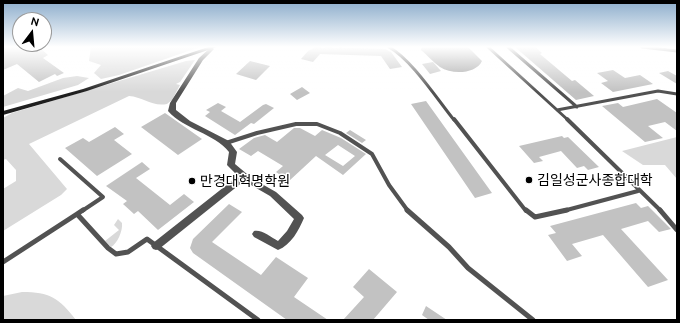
<!DOCTYPE html>
<html>
<head>
<meta charset="utf-8">
<style>
	body { margin:0 }
	#map { position:relative; width:680px; height:323px; overflow:hidden; background:#fff; font-family:Ubuntu,sans-serif }
	canvas { display:block }
	.frame { position:absolute; inset:0; border:4px solid #000; pointer-events:none }
	.north { position:absolute; left:12px; top:12px; width:40px; height:40px; box-sizing:border-box; background:#fff; border:1px solid #999; border-radius:50%; rotate:16deg; font-size:11px; font-weight:700; line-height:16px; text-align:center; color:#000 }
	.north::after { content:''; display:block; margin:auto; width:14px; height:18px; background:#000; clip-path:polygon(50% 0,100% 100%,50% 72%,0 100%) }
</style>
</head>
<body>
<div id="map">
<canvas width="680" height="323"></canvas>
<div class="frame"></div>
<div class="north">N</div>
</div>
<script>
const g = document.querySelector('canvas').getContext('2d');
g.lineJoin = 'round';
function paint(path, color) { g.fillStyle = color; g.fill(path, 'evenodd'); }
function strokePath(path, color, width, dash) { g.strokeStyle = color; g.lineWidth = width; g.lineCap = dash ? 'butt' : 'round'; g.setLineDash(dash || []); g.stroke(path); }
function drawText(font, color, halo, rows, align = 'center') {
  g.font = font + ' Ubuntu,"Noto Sans KR",sans-serif'; g.lineWidth = 3; g.setLineDash([]); g.textBaseline = 'middle'; g.strokeStyle = halo; g.fillStyle = color; for (const [text, x, y, turn = 0] of rows) {
    g.save(); g.translate(x, y); g.rotate((+turn || 0) * Math.PI / 180); g.textAlign = isNaN(turn) ? turn : align; if (halo) g.strokeText(text, 0, 0); g.fillText(text, 0, 0); g.restore();
  }
}
paint(new Path2D(`
	M 91,47 L 200,47 L 119,75 L 101,79 L 94,73 L 101,65 L 89,61 Z
	M 195,60 L 180,82 L 176,84 L 180,85 L 172,100 L 167,104 C 152,107 143,97 129,96 L 29,144 L 67,189 L 61,195 L 3,231 L 3,189 L 16,181 L 16,170 L 6,159 L 3,160 L 3,118 L 12,113 L 186,61 Z
	M 77,76 L 89,78 L 78,85 L 3,107 L 3,96 L 18,88 L 28,91 L 63,78 Z
	M 677,137 L 677,179 L 665,165 L 643,165 L 622,151 Z
	M 118,219 L 122,223 C 123,231 117,244 111,247 L 105,241 L 119,230 L 114,225 Z
	M 22,292 C 50,292 59,298 76,320 L 3,320 L 3,296 Z`), '#d9d9d9');
paint(new Path2D(`
	M 422,47 L 468,47 L 482,61 C 476,74 452,75 440,67 C 433,62 427,55 421,50 Z`), '#a0a0a0');
paint(new Path2D(`
	M 3,47 L 39,47 L 48,55 L 43,58 L 64,73 L 57,76 L 55,74 L 39,82 L 17,64 L 3,70 Z
	M 316,47 L 385,49 L 391,52 L 402,67 L 390,69 L 381,56 L 320,54 L 313,62 L 301,59 L 308,51 Z
	M 515,47 L 535,47 L 542,53 L 540,54 L 572,81 L 575,80 L 594,96 L 576,100 Z
	M 250,61 L 270,66 L 256,80 L 236,74 Z
	M 433,62 L 441,71 L 430,74 L 422,64 Z
	M 613,70 L 625,78 L 640,75 L 653,84 L 613,92 L 601,83 L 608,81 L 597,73 Z
	M 668,71 L 677,76 L 677,84 L 659,73 Z
	M 302,87 L 310,93 L 297,100 L 290,94 Z
	M 657,99 L 677,113 L 677,131 L 665,122 L 648,126 L 663,138 L 645,142 L 602,106 L 618,103 L 623,107 Z
	M 426,101 L 492,193 L 475,198 L 411,104 Z
	M 218,103 L 226,107 L 221,111 L 240,122 L 263,105 L 266,104 L 274,108 L 254,124 L 251,123 L 235,135 L 205,116 L 210,112 L 206,110 Z
	M 165,113 L 202,139 L 178,155 L 141,127 Z
	M 115,127 L 124,134 L 114,140 L 132,154 L 97,176 L 65,148 L 83,138 L 89,142 Z
	M 294,128 L 300,128 L 315,136 L 322,130 L 341,138 L 366,154 L 343,175 L 316,156 L 289,181 L 276,172 L 283,166 L 258,151 L 251,156 L 239,149 L 254,138 L 265,135 L 277,142 ZM 338,145 L 355,156 L 343,166 L 325,155 Z
	M 350,130 L 366,140 L 362,143 L 346,133 Z
	M 562,136 L 564,138 L 568,137 L 599,167 L 588,170 L 584,166 L 577,168 L 561,151 L 539,157 L 543,161 L 534,163 L 519,146 Z
	M 142,162 L 150,169 L 136,178 L 170,205 L 184,194 L 194,202 L 158,230 L 138,211 L 134,214 L 123,204 L 127,201 L 106,186 Z
	M 636,203 L 641,208 L 648,206 L 671,229 L 659,232 L 648,221 L 621,229 L 668,280 L 648,287 L 603,235 L 572,244 L 582,256 L 567,261 L 548,235 L 556,233 L 550,226 Z
	M 229,204 L 242,212 L 212,242 L 261,275 L 276,257 L 308,278 L 294,297 L 328,320 L 287,320 L 193,253 L 190,248 L 193,239 Z
	M 369,269 L 397,292 L 373,320 L 343,320 L 364,297 L 353,287 Z
	M 426,306 L 447,320 L 429,320 L 422,315 Z`), '#c2c2c2');
strokePath(new Path2D(`
	M 389,47 C 412,60 437,99 454,120
	M 488,47 L 568,120
	M 508,47 L 577,107
	M 642,47 L 677,51
	M 557,110 L 658,91 L 677,94`), '#525252', 3);
strokePath(new Path2D(`
	M 454,119 L 526,211
	M 567,119 L 661,211
	M 226,143 L 257,133 L 296,124 L 317,124 L 340,133 L 372,154 L 389,185 L 408,211
	M 60,159 L 103,197 L 82,211
	M 563,211 L 638,191`), '#525252', 4);
strokePath(new Path2D(`
	M 83,210 L 77,214 L 108,248 L 116,254 L 128,252 L 147,239 L 258,320
	M 407,210 L 449,247 L 468,268 L 533,320
	M 526,210 L 535,217 L 567,210
	M 660,210 L 677,230
	M 3,262 L 77,214`), '#525252', 5);
paint(new Path2D(`
	M 211,47 L 214,49 L 203,60 L 176,103 L 176,110 L 190,121 L 229,141 L 237,152 L 235,164 L 253,179 L 276,192 L 302,215 L 304,218 C 299,230 291,245 278,250 L 254,237 L 252,234 L 254,231 C 261,229 271,237 278,241 L 287,231 L 294,219 L 270,196 L 244,181 L 159,249 L 156,250 L 153,249 L 151,246 L 153,243 L 238,176 L 227,165 L 229,152 C 214,133 185,130 168,111 L 170,103 L 199,58 Z`), '#525252');
paint(new Path2D(`
	M 208,47 L 217,47 L 87,91 L 3,115 L 3,111 L 83,89 Z`), '#1f1f1f');
const sky = g.createLinearGradient(0, 0, 0, 92);
sky.addColorStop(0, '#8baccb');
sky.addColorStop(0.51, '#fff');
sky.addColorStop(1, '#ffffff00');
g.fillStyle = sky;
g.fillRect(0, 0, 680, 92);
for (const [x, y, r, color] of [
	[529,180,4,"#000"],
	[192,181,4,"#000"]
]) { const dot = new Path2D(); dot.arc(x, y, r, 0, 2 * Math.PI); g.fillStyle = color; g.fill(dot); strokePath(dot, '#fff', 1.5); }
drawText('14px', '#000', '#fff', [
	["김일성군사종합대학",537,180],
	["만경대혁명학원",200,181]
], 'left');
</script>
</body>
</html>
